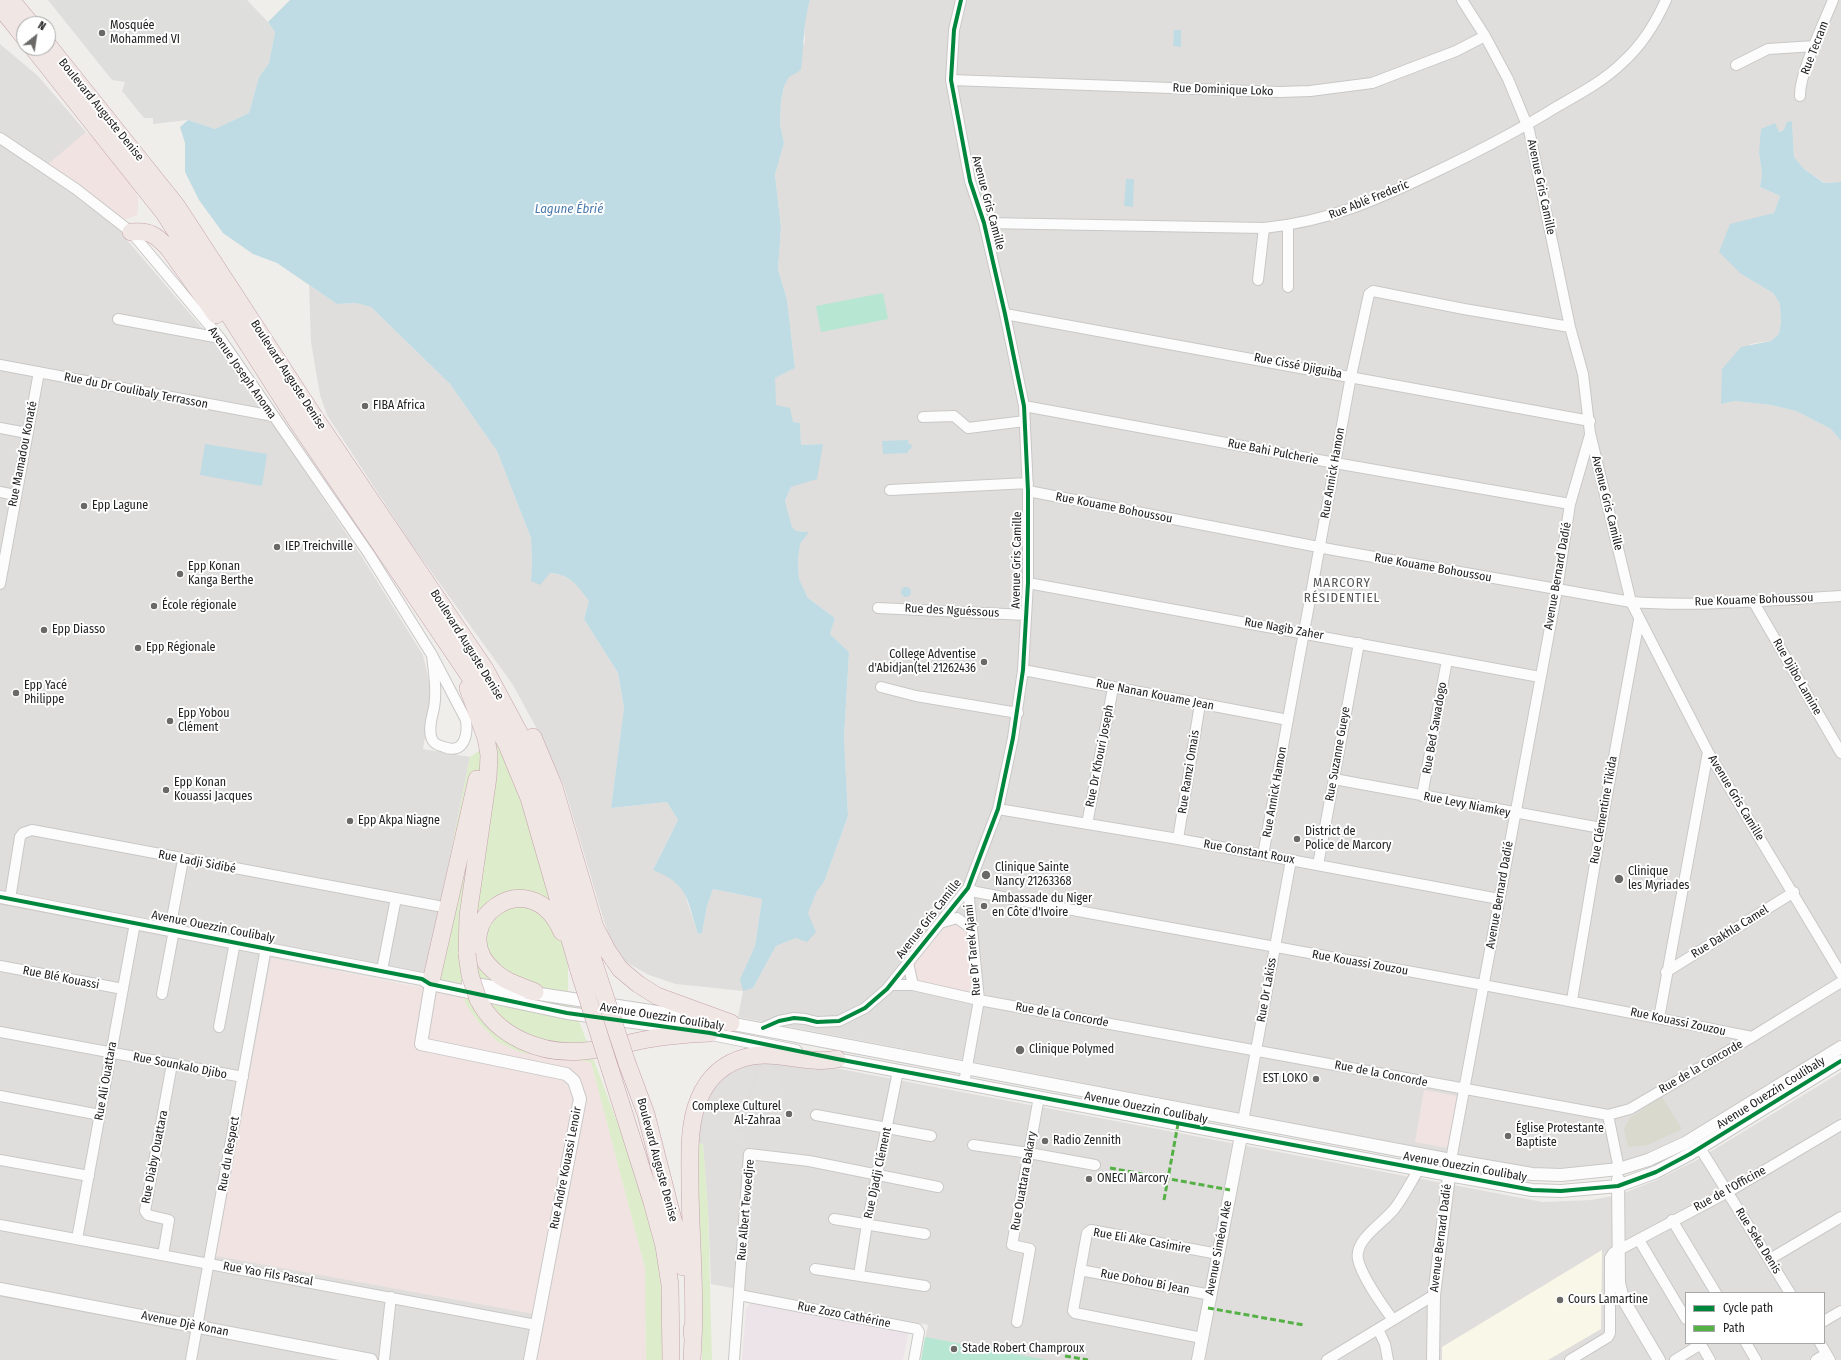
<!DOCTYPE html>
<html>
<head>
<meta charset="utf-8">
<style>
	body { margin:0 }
	#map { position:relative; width:1841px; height:1360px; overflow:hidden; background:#f0eeeb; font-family:"Fira Sans Condensed",sans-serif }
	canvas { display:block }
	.legend { position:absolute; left:1685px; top:1292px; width:140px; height:52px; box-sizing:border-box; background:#fff; border:1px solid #a7a7a7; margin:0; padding:5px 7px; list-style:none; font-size:12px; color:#222 }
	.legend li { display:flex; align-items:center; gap:8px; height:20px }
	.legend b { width:20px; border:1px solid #a7a7a7 }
	.north { position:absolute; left:16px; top:16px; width:40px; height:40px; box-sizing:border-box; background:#fff; border:1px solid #a7a7a7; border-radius:50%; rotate:30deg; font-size:11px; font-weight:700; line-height:16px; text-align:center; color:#222 }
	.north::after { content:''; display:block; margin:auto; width:14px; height:18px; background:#6a6968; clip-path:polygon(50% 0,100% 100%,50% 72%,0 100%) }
</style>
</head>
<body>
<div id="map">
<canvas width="1841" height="1360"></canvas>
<ul class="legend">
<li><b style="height:5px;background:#00873e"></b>Cycle path</li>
<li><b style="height:5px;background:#55b145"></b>Path</li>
</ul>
<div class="north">N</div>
</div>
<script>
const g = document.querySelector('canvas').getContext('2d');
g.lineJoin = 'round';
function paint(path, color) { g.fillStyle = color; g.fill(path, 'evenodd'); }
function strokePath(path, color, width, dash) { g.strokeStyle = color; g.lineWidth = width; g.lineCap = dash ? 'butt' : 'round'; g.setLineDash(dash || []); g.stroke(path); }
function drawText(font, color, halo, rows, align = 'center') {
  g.font = font + ' "Fira Sans Condensed",sans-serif'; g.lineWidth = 4; g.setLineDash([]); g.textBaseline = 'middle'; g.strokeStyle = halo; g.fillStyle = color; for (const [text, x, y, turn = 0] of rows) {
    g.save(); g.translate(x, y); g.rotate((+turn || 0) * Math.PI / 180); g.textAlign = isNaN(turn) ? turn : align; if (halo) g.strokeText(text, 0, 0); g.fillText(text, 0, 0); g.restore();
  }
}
paint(new Path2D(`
	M 810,0 L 1841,0 L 1841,182 L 1825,183 L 1804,169 L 1794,157 L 1792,121 L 1784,130 L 1778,132 L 1759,153 L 1762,174 L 1760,187 L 1780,196 L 1774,213 L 1761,218 L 1741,274 L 1773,293 L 1780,304 L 1781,322 L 1779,334 L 1771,341 L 1750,344 L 1721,404 L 1735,401 L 1771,405 L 1796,411 L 1831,429 L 1841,441 L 1841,1039 L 1681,1137 L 1645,1154 L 1614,1165 L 1561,1171 L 1533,1169 L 738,1017 L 743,991 L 676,984 L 649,975 L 624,961 L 613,946 L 604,921 L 564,786 L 538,731 L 513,685 L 412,545 L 327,415 L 320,395 L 311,342 L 309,285 L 337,304 L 356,303 L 371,307 L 450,384 L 497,451 L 531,538 L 532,563 L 531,581 L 550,573 L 561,575 L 575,582 L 589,601 L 584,619 L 618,673 L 624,709 L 611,808 L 667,802 L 678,820 L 653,870 L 665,874 L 683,889 L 698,934 L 702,933 L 707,906 L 713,889 L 762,899 L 755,946 L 740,979 L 753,988 L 776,946 L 796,938 L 817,891 L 824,882 L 848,816 L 844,738 L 849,652 L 830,634 L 835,618 L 808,598 L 799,579 L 798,560 L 800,544 L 808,532 L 796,531 L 792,527 L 785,501 L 791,487 L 823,444 L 801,445 L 800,423 L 793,422 L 776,405 L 774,388 L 775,378 L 795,368 L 787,300 L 778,269 L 781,228 L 775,175 L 784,143 L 780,124 L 781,101 L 784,86 L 805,41 L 804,21 Z
	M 0,44 L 38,76 L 86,132 L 112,154 L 138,198 L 137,215 L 122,220 L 127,240 L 215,343 L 271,421 L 362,557 L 423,655 L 432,694 L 423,749 L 470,757 L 424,987 L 271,958 L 545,1316 L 536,1360 L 0,1360 Z
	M 750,1062 L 819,1065 L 1543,1202 L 1591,1200 L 1619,1195 L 1659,1179 L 1697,1160 L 1841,1072 L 1841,1360 L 921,1360 L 928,1325 L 711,1284 L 708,1211 L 703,1144 L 694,1143 L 698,1115 L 720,1076 ZM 1686,1293 L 1824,1293 L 1824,1343 L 1686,1343 Z`), '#dfdedc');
paint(new Path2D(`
	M 86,132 L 112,154 L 134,189 L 138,198 L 137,215 L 122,220 L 48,164 Z
	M 947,921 L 966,927 L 973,992 L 914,981 L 910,966 Z
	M 271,958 L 464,996 L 465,1003 L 479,1023 L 498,1042 L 522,1053 L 591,1062 L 645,1268 L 646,1360 L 536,1360 L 545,1316 L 216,1256 Z
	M 1424,1090 L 1457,1096 L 1447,1148 L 1415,1142 Z`), '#f1e3e1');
paint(new Path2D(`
	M 751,1302 L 909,1332 L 903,1360 L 742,1360 L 746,1309 Z`), '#ede4e9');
paint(new Path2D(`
	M 1602,1250 L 1601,1329 L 1548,1360 L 1442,1360 L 1442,1347 Z`), '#f8f7e8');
paint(new Path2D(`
	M 48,0 L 247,0 L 268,22 L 275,32 L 269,63 L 259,77 L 249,113 L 215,129 L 188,120 L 153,124 L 153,118 L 144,118 L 122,91 L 125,82 L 112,80 Z`), '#dededc');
paint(new Path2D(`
	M 1662,1097 L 1682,1129 L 1648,1145 L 1628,1147 L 1624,1129 L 1630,1118 Z`), '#d9d9cd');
paint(new Path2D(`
	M 496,739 L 521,802 L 549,892 L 568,966 L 568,992 L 648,1204 L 664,1285 L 665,1360 L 646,1360 L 645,1268 L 591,1062 L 522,1053 L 498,1042 L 479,1023 L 465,1003 L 464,996 L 424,987 L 470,757 Z
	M 694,1143 L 703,1144 L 708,1211 L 712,1360 L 702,1360 L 701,1283 Z`), '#ddeccb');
paint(new Path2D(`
	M 883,293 L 888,319 L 821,332 L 816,306 Z
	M 925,1337 L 1047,1360 L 921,1360 Z`), '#b7e6d2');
paint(new Path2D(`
	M 750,1065 L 758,1066 L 745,1103 L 729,1103 L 728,1107 L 722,1106 L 719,1119 L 727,1121 L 727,1124 L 732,1125 L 732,1130 L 744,1133 L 743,1143 L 700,1139 L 706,1106 L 710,1096 L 722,1080 L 740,1068 Z
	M 763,1065 L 781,1071 L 774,1106 L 749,1103 Z`), '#e0dfde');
paint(new Path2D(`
	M 290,0 L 810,0 C 803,23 804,46 801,70 L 789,77 L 784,86 L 781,101 L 780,124 L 784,143 L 775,175 L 781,228 L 778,269 L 787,300 L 795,368 L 775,378 L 776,405 L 790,408 L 793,422 L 800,423 L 801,445 L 823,444 L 817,479 L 791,487 L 785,501 L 792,527 L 796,531 L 809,532 L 800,544 L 798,560 L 799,579 L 808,598 L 835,618 L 830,634 L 849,652 L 844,738 L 848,816 L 824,882 L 817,891 L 808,913 L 816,932 L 807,942 L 796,938 L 776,946 L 753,988 L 743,991 L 740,979 L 755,946 L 762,899 L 713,889 L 707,906 L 702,933 L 698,934 C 687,900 689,884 653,870 L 678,820 L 667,802 L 611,808 L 624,708 L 618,673 L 584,619 L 589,601 C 577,585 571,575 550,573 L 540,585 L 531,581 L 532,563 L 531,538 L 497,451 L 450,384 L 371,307 L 356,303 L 337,304 L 277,263 L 253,254 L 223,233 L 199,200 L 185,172 L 185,143 L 180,127 L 188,120 L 215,129 L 249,113 L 259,77 L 269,63 L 275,32 L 268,22 Z
	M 1174,30 L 1181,30 L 1181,47 L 1173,46 Z
	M 1792,121 L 1794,157 L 1804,169 L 1824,183 L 1841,182 L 1841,441 L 1831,429 L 1796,411 L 1771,405 L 1735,401 L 1721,404 L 1722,369 L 1741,347 L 1771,341 L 1779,334 L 1781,322 L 1780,304 L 1773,293 L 1741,274 L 1719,252 L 1730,224 L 1774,213 L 1780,196 L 1760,187 L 1762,174 L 1759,153 L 1761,129 L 1775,123 L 1779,132 L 1784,130 L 1787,122 Z
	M 1126,179 L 1134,179 L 1133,207 L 1124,206 Z
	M 908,440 L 908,443 L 912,445 L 911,449 L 908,450 L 908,453 L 883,454 L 882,441 Z
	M 205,444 L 267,454 L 262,486 L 200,475 Z
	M901 592a5 5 0 1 1 10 0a5 5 0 1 1-10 0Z`), '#bfdbe3');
const minor = new Path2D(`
	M 1462,0 L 1485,36 L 1508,79 L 1529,130 L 1570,327 L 1583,374 L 1590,433 L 1631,602 L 1708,752 L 1841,974
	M 1736,65 L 1768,49 L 1815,46
	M 951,80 L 1280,92 L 1310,91 L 1372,83 L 1456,51 L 1485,36
	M 1800,96 C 1799,74 1824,23 1833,0
	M 0,138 L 76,189 L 131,232 L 220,338 L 369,554 L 432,655 L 466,720 C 468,735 464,755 444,747 C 440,746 435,744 433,741 C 427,732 432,717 434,708 C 437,691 434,673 432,655
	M 984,223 L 1264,228 C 1330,221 1374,201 1433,173 C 1475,153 1518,131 1558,106 C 1581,93 1605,80 1623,62 C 1641,46 1656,22 1666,0
	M 1288,225 L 1288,287
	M 1258,280 L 1264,228
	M 1005,314 L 1590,421
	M 118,319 L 220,338
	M 0,365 L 273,416
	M 1024,406 L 1335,463 L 1570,504
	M 923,417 L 954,416 L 968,428 L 1025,421
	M 0,428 L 27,433
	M 890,490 L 1028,483
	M 1028,491 L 1334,550 L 1631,602 C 1701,607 1772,600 1841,596
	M 0,492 L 15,495
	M 1028,583 L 1540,677
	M 0,584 L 39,372
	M 1753,601 L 1841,753
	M 878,608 L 1026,615
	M 1023,670 L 1288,720
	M 881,687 L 916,696 L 1018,713
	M 1334,779 L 1601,828
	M 1422,796 L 1447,660
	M 998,809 L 1178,839 L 1499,899
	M 1087,824 L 1113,688
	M 1178,839 L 1200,704
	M 1263,855 L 1351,376 L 1369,294 L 1373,291 L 1464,309 L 1570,327
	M 1318,865 L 1359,643
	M 968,888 L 976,892 C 1235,941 1494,984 1752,1037
	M 10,899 L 20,837 L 23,833 L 32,830 L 438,906
	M 940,923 L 957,918 L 972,929
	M 170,929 L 183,860
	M 908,963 L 913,985
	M 0,966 L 123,989
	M 382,970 L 396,898
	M 1666,972 L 1794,892
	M 890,985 L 913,985 L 979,1000 L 1608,1115 L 1630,1109 L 1752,1037 L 1841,982
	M 162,994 L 174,930
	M 1572,1000 L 1601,828 L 1639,620
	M 1659,1018 L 1708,752
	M 219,1027 L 235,942
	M 763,1028 L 779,1021 L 794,1018 L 805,1019 L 817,1022 L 839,1021 L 865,1008 L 887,989 L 968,888 L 998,809 L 1013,738 L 1023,670 L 1028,583 L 1028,491 L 1024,406 L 1005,314 L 984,223 L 970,181 L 951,80 L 954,30 L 961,0
	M 0,1032 L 243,1077
	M 964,1083 L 979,1000 L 968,888
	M 0,1096 L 100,1115
	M 816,1115 L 931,1136
	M 1608,1115 L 1619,1169
	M 1243,1121 L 1291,860
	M 973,1145 L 1029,1153 L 1095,1165
	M 1700,1148 L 1790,1293
	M 0,1160 L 89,1176
	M 1451,1160 L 1557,590 L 1570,504 L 1590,435
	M 834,1219 L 925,1234
	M 1672,1220 L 1716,1293
	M 0,1225 L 536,1325
	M 77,1239 L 135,923
	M 1639,1240 L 1686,1319
	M 163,1255 L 169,1220 L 148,1215 L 145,1211 L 172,1064
	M 1770,1259 L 1841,1217
	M 815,1269 L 925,1286
	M 1080,1270 L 1211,1295
	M 859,1275 L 867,1224 L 898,1071
	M 739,1295 L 917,1329 L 919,1332 L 914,1360
	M 1393,1320 C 1383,1306 1361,1276 1358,1259 C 1354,1239 1385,1222 1395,1208 C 1404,1196 1411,1182 1419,1169
	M 1824,1321 L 1841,1311
	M 1017,1322 L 1030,1249 L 1012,1245 L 1039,1097
	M 1378,1329 L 1385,1344 L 1388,1360
	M 1202,1338 L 1075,1313 L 1073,1311 L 1087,1233 L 1091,1230 L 1218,1254
	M 1700,1343 L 1710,1360
	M 1746,1343 L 1756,1360
	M 1820,1343 L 1830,1360
	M 191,1360 L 266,948
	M 384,1360 L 391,1297
	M 734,1360 L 749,1154 L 809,1161 L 938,1187
	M 1327,1360 L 1434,1295
	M 1570,1360 L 1608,1337 L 1610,1333 L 1610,1258 L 1613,1253 L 1728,1192 L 1841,1125
	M 1675,1360 L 1701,1344
	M 1816,1360 L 1826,1354`);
const tertiary = new Path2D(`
	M 0,897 L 422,979 L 430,984 L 567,1013 L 684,1029
	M 432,977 L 421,1044 L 566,1074 L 574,1081 L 580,1099 L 530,1360
	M 468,983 L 703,1019
	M 723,1022 L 1451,1160 L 1532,1174 L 1561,1175 L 1619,1169 L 1648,1160 L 1685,1143 L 1841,1047
	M 702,1032 L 796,1051
	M 830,1058 L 1449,1175 L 1532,1190 L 1561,1191 L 1618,1186 L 1656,1172 L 1690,1154 L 1841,1061
	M 1618,1179 L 1619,1283 L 1623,1299 L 1659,1360
	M 0,1289 L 371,1360
	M 1198,1360 L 1241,1136
	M 1433,1360 L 1434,1295 L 1450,1168`);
const trunk = new Path2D(`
	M 11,0 L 31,24
	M 0,7 L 24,37
	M 48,45 L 176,205 L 315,418 L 485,669 L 522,738 L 542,793 L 595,966
	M 33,48 L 164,213 L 296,420 L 472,680 L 507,745 L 529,798 L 579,971
	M 131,232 C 150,230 156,235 169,249 L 216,315
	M 533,737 L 554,787 L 595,927 L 607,950 L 620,969 L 638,984 L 657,996 L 731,1023
	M 467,954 L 468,916 L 488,777 L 489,755 L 486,738 L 468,688
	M 432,977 L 477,779
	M 535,992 C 521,986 505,982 494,971 C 442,925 530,857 562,932
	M 478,999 C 497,1037 542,1055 583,1051 C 606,1049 627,1043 649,1039 C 669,1035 689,1034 710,1033
	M 627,1063 L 646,1114 L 679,1243 L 683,1267
	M 610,1069 L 652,1202 L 664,1246 L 670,1285 L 671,1360
	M 692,1329 L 693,1340 L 692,1360
	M 693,1340 C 696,1288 690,1235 690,1182 C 690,1155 688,1125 699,1099 C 708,1077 723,1063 747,1057 C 777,1050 808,1065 837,1059`);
strokePath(minor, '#c9c8c7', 12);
strokePath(tertiary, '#c9c8c7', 14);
strokePath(trunk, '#c5a2ac', 18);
strokePath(minor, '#fdfcfc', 10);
strokePath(tertiary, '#fdfcfc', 12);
strokePath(trunk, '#f0e6e4', 17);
const trunkBridge = new Path2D(`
	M 467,954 L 470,975 L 478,999
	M 595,966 L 627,1063
	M 579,971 L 610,1069`);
strokePath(trunkBridge, '#c5a2ac', 18, []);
strokePath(trunkBridge, '#f0e6e4', 17);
strokePath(new Path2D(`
	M 1110,1168 L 1230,1190
	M 1164,1200 L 1178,1124
	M 1208,1308 L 1304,1325
	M 1065,1356 L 1088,1360`), '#55b145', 3, [6, 3]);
strokePath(new Path2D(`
	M 0,897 L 422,979 L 430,984 L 567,1013 L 710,1033 L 837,1059 L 1532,1190 L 1561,1191 L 1618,1186 L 1656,1172 L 1690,1154 L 1841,1061
	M 763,1028 L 779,1021 L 794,1018 L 805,1019 L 817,1022 L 839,1021 L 865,1008 L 887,989 L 968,888 L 998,809 L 1013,738 L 1023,670 L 1028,583 L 1028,491 L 1024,406 L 1005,314 L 984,223 L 970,181 L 951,80 L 954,30 L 961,0`), '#00873e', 4);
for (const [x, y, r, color] of [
	[102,33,4,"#6a6968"],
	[365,406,4,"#6a6968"],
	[84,506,4,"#6a6968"],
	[277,547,4,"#6a6968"],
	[180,574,4,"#6a6968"],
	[154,606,4,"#6a6968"],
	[44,630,4,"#6a6968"],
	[138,648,4,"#6a6968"],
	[984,662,4,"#6a6968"],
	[16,693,4,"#6a6968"],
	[170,721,4,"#6a6968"],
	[166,790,4,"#6a6968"],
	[350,821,4,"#6a6968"],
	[1297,839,4,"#6a6968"],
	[986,875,5,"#6a6968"],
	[1619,879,5,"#6a6968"],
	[984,906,4,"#6a6968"],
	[1020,1050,5,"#6a6968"],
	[1316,1079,4,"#6a6968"],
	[789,1114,4,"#6a6968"],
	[1508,1136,4,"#6a6968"],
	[1045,1141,4,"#6a6968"],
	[1089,1179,4,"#6a6968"],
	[1560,1300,4,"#6a6968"],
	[954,1349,4,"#6a6968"]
]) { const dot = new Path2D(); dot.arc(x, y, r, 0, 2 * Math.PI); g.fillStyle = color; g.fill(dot); strokePath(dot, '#fff', 1.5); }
drawText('12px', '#222', '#fff', [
	["Mosquée",110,26],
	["Mohammed VI",110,40],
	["FIBA Africa",373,406],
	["Epp Lagune",92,506],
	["IEP Treichville",285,547],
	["Epp Konan",188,567],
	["Kanga Berthe",188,581],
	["École régionale",162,606],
	["Epp Diasso",52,630],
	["Epp Régionale",146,648],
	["College Adventise",976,655,"right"],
	["d'Abidjan(tel 21262436",976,669,"right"],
	["Epp Yacé",24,686],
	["Philippe",24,700],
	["Epp Yobou",178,714],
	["Clément",178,728],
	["Epp Konan",174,783],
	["Kouassi Jacques",174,797],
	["Epp Akpa Niagne",358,821],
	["District de",1305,832],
	["Police de Marcory",1305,846],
	["Clinique Sainte",995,868],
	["Nancy 21263368",995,882],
	["Clinique",1628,872],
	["les Myriades",1628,886],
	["Ambassade du Niger",992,899],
	["en Côte d'Ivoire",992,913],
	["Clinique Polymed",1029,1050],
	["EST LOKO",1308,1079,"right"],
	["Complexe Culturel",781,1107,"right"],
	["Al-Zahraa",781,1121,"right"],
	["Église Protestante",1516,1129],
	["Baptiste",1516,1143],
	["Radio Zennith",1053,1141],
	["ONECI Marcory",1097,1179],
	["Cours Lamartine",1568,1300],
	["Stade Robert Champroux",962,1349]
], 'left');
drawText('12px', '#222', '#fff', [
	["Rue Tecram",1815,48,-69],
	["Rue Dominique Loko",1223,90,2],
	["Boulevard Auguste Denise",101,110,51],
	["Avenue Gris Camille",1541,187,78],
	["Rue Ablé Frederic",1369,200,-22],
	["Avenue Gris Camille",988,203,75],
	["Rue Cissé Djiguiba",1298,366,11],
	["Avenue Joseph Anoma",242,373,55],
	["Boulevard Auguste Denise",288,375,57],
	["Rue du Dr Coulibaly Terrasson",136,391,11],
	["Rue Bahi Pulcherie",1273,452,11],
	["Rue Mamadou Konaté",23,454,-79],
	["Rue Annick Hamon",1333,473,-80],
	["Avenue Gris Camille",1607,503,76],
	["Rue Kouame Bohoussou",1114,508,11],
	["Avenue Gris Camille",1017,560,-89],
	["Rue Kouame Bohoussou",1433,568,10],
	["Avenue Bernard Dadié",1558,576,-80],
	["Rue Kouame Bohoussou",1754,600,-2],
	["Rue des Nguéssous",952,611,3],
	["Rue Nagib Zaher",1284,629,10],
	["Boulevard Auguste Denise",467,645,58],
	["Rue Djibo Lamine",1797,677,60],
	["Rue Nanan Kouame Jean",1155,695,11],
	["Rue Bed Sawadogo",1435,728,-80],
	["Rue Suzanne Gueye",1338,754,-80],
	["Rue Dr Khouri Joseph",1100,756,-79],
	["Rue Ramzi Omais",1189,772,-81],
	["Rue Annick Hamon",1275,792,-80],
	["Avenue Gris Camille",1736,798,59],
	["Rue Levy Niamkey",1467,805,11],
	["Rue Clémentine Tikida",1604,810,-80],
	["Rue Constant Roux",1249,852,10],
	["Rue Ladji Sidibé",197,862,11],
	["Avenue Bernard Dadié",1500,895,-80],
	["Avenue Gris Camille",929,919,-52],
	["Avenue Ouezzin Coulibaly",213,927,11],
	["Rue Dakhla Camel",1730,932,-32],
	["Rue Dr Tarek Ajami",973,950,-95],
	["Rue Kouassi Zouzou",1360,963,10],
	["Rue Blé Kouassi",61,978,11],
	["Rue Dr Lakiss",1267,990,-80],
	["Rue de la Concorde",1062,1015,10],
	["Avenue Ouezzin Coulibaly",662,1017,9],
	["Rue Kouassi Zouzou",1678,1022,12],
	["Rue Sounkalo Djibo",180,1066,11],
	["Rue de la Concorde",1701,1067,-30],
	["Rue de la Concorde",1381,1074,11],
	["Rue Ali Ouattara",106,1081,-80],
	["Avenue Ouezzin Coulibaly",1771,1093,-32],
	["Avenue Ouezzin Coulibaly",1146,1108,11],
	["Rue du Respect",229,1154,-80],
	["Rue Diaby Ouattara",155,1157,-79],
	["Boulevard Auguste Denise",657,1160,75],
	["Avenue Ouezzin Coulibaly",1465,1167,10],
	["Rue Andre Kouassi Lenoir",566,1168,-79],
	["Rue Djadji Clément",878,1173,-78],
	["Rue Ouattara Bakary",1024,1181,-80],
	["Rue de l'Officine",1730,1189,-29],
	["Rue Albert Tevoedjre",746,1210,-85],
	["Avenue Bernard Dadié",1441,1238,-83],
	["Rue Eli Ake Casimire",1142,1241,10],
	["Rue Seka Denis",1758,1241,58],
	["Avenue Siméon Ake",1219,1248,-79],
	["Rue Yao Fils Pascal",268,1274,10],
	["Rue Dohou Bi Jean",1145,1282,11],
	["Rue Zozo Cathérine",844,1315,11],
	["Avenue Djè Konan",185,1324,11]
]);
drawText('italic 13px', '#4a7aab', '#fff', [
	["Lagune Ébrié",569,209]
]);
g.letterSpacing = '1px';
drawText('13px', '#555', '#fff', [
	["MARCORY",1342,583],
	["RÉSIDENTIEL",1342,598]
]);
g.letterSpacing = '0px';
</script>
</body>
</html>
